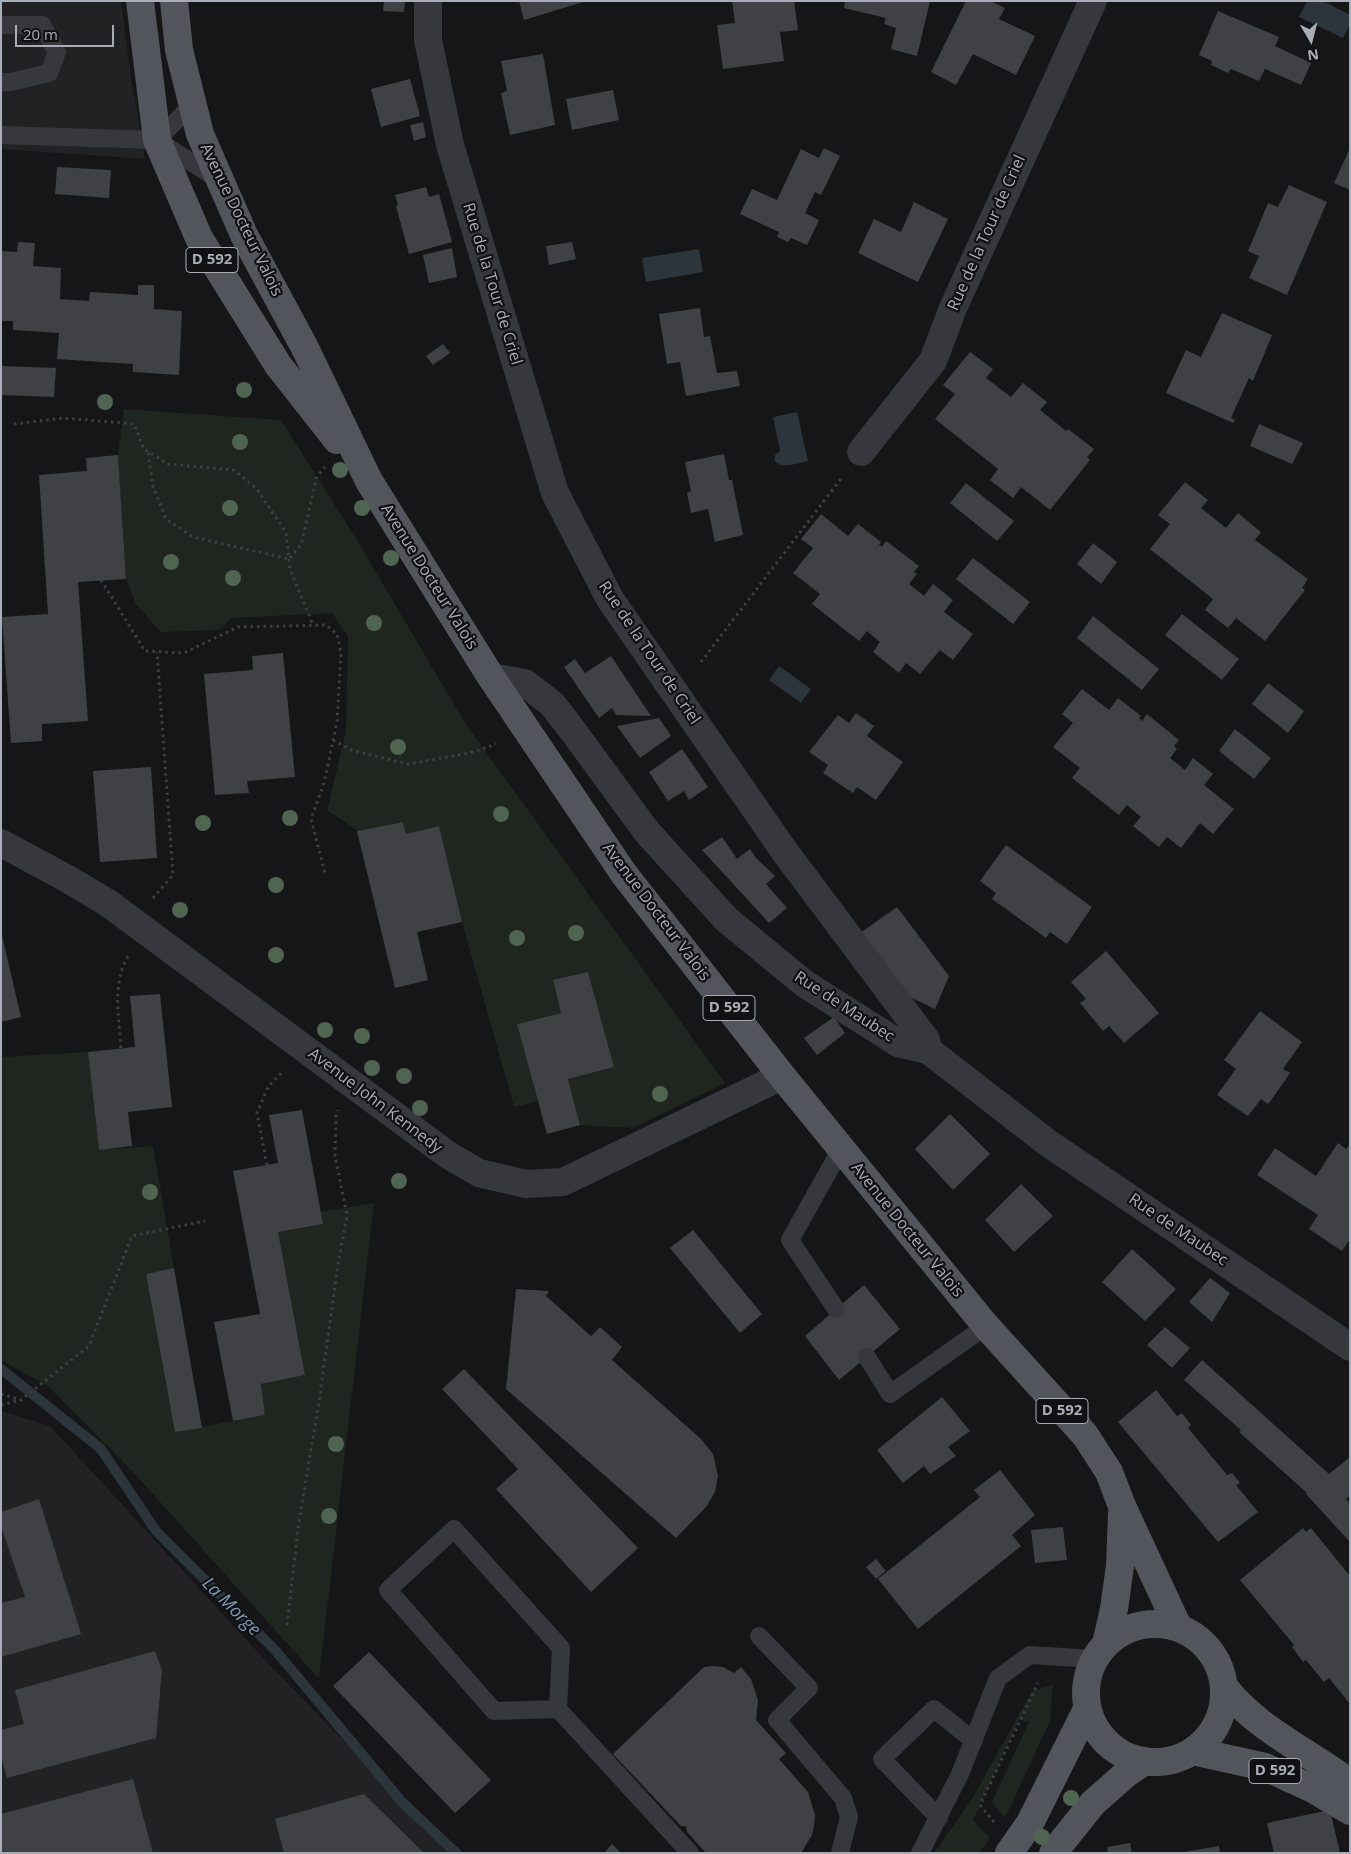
<!DOCTYPE html>
<html>
<head>
<meta charset="utf-8">
<style>
	body { margin:0 }
	#map { position:relative; width:1351px; height:1854px; overflow:hidden; background:#161618; font-family:"Open Sans",sans-serif }
	canvas { display:block }
	.frame { position:absolute; inset:0; border:2px solid #a8adb8; pointer-events:none }
	.north { position:absolute; left:1286px; top:15px; width:50px; height:50px; -webkit-text-stroke:4px #111113; paint-order:stroke; rotate:172deg; font-size:14px; font-weight:700; line-height:20px; text-align:center; color:#a8adb8 }
	.north::after { content:''; display:block; margin:auto; width:18px; height:22px; background:#a8adb8; clip-path:polygon(50% 0,100% 100%,50% 72%,0 100%) }
	.scale { position:absolute; left:15px; top:25px; width:99px; height:22px; box-sizing:border-box; border:2px solid #a8adb8; border-top:0; padding-left:6px; font-size:15px; line-height:18px; white-space:nowrap; color:#a8adb8; -webkit-text-stroke:4px #111113; paint-order:stroke }
</style>
</head>
<body>
<div id="map">
<canvas width="1351" height="1854"></canvas>
<div class="frame"></div>
<div class="north">N</div>
<div class="scale">20 m</div>
</div>
<script>
const g = document.querySelector('canvas').getContext('2d');
g.lineJoin = 'round';
function paint(path, color) { g.fillStyle = color; g.fill(path, 'evenodd'); }
function strokePath(path, color, width, dash) { g.strokeStyle = color; g.lineWidth = width; g.lineCap = dash ? 'butt' : 'round'; g.setLineDash(dash || []); g.stroke(path); }
function drawText(font, color, halo, rows, align = 'center') {
  g.font = font + ' "Open Sans",sans-serif'; g.lineWidth = 4.5; g.setLineDash([]); g.textBaseline = 'middle'; g.strokeStyle = halo; g.fillStyle = color; for (const [text, x, y, turn = 0] of rows) {
    g.save(); g.translate(x, y); g.rotate((+turn || 0) * Math.PI / 180); g.textAlign = isNaN(turn) ? turn : align; if (halo) g.strokeText(text, 0, 0); g.fillText(text, 0, 0); g.restore();
  }
}
paint(new Path2D(`
	M 1,1 L 121,1 L 131,77 L 145,159 L 1,149 Z
	M 1,1411 L 50,1426 L 263,1658 L 452,1853 L 1,1853 Z`), '#222225');
paint(new Path2D(`
	M 124,409 L 281,420 L 357,540 L 465,723 L 725,1083 L 633,1128 L 580,1125 L 568,1079 L 614,1067 L 588,972 L 553,981 L 561,1013 L 517,1024 L 538,1101 L 514,1107 L 462,922 L 439,826 L 406,834 L 403,822 L 357,831 L 327,810 L 346,731 L 348,636 L 332,613 L 231,618 L 219,630 L 161,632 L 136,604 L 126,579 L 118,455 Z
	M 88,1052 L 99,1150 L 153,1146 L 174,1268 L 146,1274 L 175,1432 L 265,1415 L 261,1384 L 305,1375 L 278,1232 L 323,1224 L 321,1212 L 374,1203 L 319,1679 L 134,1473 L 49,1387 L 1,1360 L 1,1057 Z
	M 1053,1685 L 1050,1721 L 1005,1818 L 992,1802 L 1029,1722 L 1019,1720 L 973,1820 L 990,1838 L 979,1853 L 934,1853 L 972,1799 L 1032,1691 Z`), '#1e261f');
paint(new Path2D(`
	M 1307,1 L 1323,1 L 1350,15 L 1350,24 L 1343,38 L 1299,17 Z
	M 699,249 L 703,272 L 646,282 L 642,258 Z
	M 797,412 L 808,461 C 798,463 783,469 775,462 L 775,455 L 780,451 L 773,417 Z
	M 779,666 L 811,689 L 801,703 L 769,680 Z`), '#2c353c');
strokePath(new Path2D(`
	M 1,1369 L 101,1449 L 156,1531 L 275,1650 L 402,1802 L 456,1853`), '#2c353c', 10);
paint(new Path2D(`
	M 384,1 L 405,1 L 404,12 L 383,11 Z
	M 519,1 L 583,1 L 583,2 L 524,20 Z
	M 732,1 L 794,1 L 798,30 L 780,32 L 784,61 L 723,69 L 717,25 L 735,23 Z
	M 845,1 L 930,1 L 917,56 L 891,49 L 896,28 L 884,24 L 886,18 L 844,8 Z
	M 966,1 L 990,1 L 1005,8 L 999,19 L 1035,36 L 1016,75 L 973,54 L 956,85 L 931,72 Z
	M 1218,11 L 1279,37 L 1275,46 L 1311,63 L 1301,85 L 1265,69 L 1259,81 L 1231,69 L 1228,73 L 1211,65 L 1212,61 L 1199,55 Z
	M 543,54 L 555,125 L 510,135 L 501,93 L 507,91 L 501,61 Z
	M 410,79 L 420,116 L 381,127 L 371,89 Z
	M 613,90 L 619,120 L 572,130 L 566,99 Z
	M 423,122 L 426,137 L 414,141 L 410,125 Z
	M 824,148 L 840,156 L 821,195 L 815,192 L 805,213 L 819,220 L 807,245 L 791,238 L 788,242 L 777,237 L 779,232 L 740,214 L 752,189 L 777,200 L 801,149 L 819,158 Z
	M 1350,148 L 1350,190 L 1334,183 Z
	M 57,167 L 111,170 L 109,198 L 55,194 Z
	M 1289,185 L 1327,202 L 1287,295 L 1249,278 L 1259,256 L 1248,251 L 1268,203 L 1278,207 Z
	M 426,187 L 429,197 L 439,194 L 452,242 L 409,254 L 396,206 L 398,205 L 395,195 Z
	M 914,202 L 948,219 L 918,282 L 858,253 L 874,219 L 901,232 Z
	M 18,242 L 35,243 L 33,266 L 61,268 L 60,299 L 89,301 L 90,292 L 138,295 L 138,285 L 154,285 L 154,309 L 182,311 L 179,375 L 133,372 L 133,364 L 57,359 L 59,333 L 13,330 L 13,321 L 1,321 L 1,251 L 17,252 Z
	M 572,242 L 576,259 L 549,265 L 546,246 Z
	M 452,248 L 457,277 L 429,283 L 423,255 Z
	M 700,308 L 704,337 L 710,336 L 717,373 L 737,371 L 740,386 L 686,396 L 680,362 L 667,364 L 659,314 Z
	M 1222,313 L 1272,335 L 1253,381 L 1249,378 L 1231,418 L 1235,420 L 1233,423 L 1166,393 L 1186,350 L 1201,357 Z
	M 443,344 L 450,353 L 433,365 L 426,356 Z
	M 970,352 L 993,369 L 986,378 L 1011,397 L 1023,383 L 1047,402 L 1040,410 L 1066,431 L 1068,429 L 1094,449 L 1087,457 L 1090,460 L 1050,510 L 1021,487 L 1013,498 L 990,480 L 998,469 L 935,419 L 955,394 L 943,385 Z
	M 2,366 L 56,368 L 54,397 L 1,395 Z
	M 1259,424 L 1303,443 L 1292,464 L 1250,446 Z
	M 724,454 L 729,480 L 732,480 L 743,535 L 715,542 L 708,509 L 691,513 L 687,493 L 691,491 L 685,462 Z
	M 118,455 L 126,579 L 78,582 L 88,721 L 42,724 L 42,741 L 11,743 L 2,617 L 48,614 L 39,475 L 87,471 L 86,458 Z
	M 1185,482 L 1208,500 L 1201,508 L 1226,528 L 1238,513 L 1261,532 L 1255,540 L 1308,579 L 1302,588 L 1305,590 L 1265,641 L 1236,618 L 1228,628 L 1205,610 L 1213,599 L 1150,549 L 1170,524 L 1158,515 Z
	M 966,483 L 1014,521 L 997,541 L 950,503 Z
	M 821,514 L 848,536 L 858,524 L 881,542 L 879,545 L 882,547 L 886,541 L 919,566 L 914,572 L 917,574 L 909,584 L 924,596 L 933,584 L 953,600 L 944,612 L 973,634 L 953,660 L 940,650 L 920,674 L 906,663 L 899,673 L 873,652 L 880,642 L 867,631 L 859,641 L 812,604 L 820,594 L 793,573 L 813,548 L 801,539 Z
	M 1093,543 L 1117,562 L 1101,584 L 1077,564 Z
	M 973,558 L 1030,602 L 1013,624 L 956,579 Z
	M 1182,614 L 1239,659 L 1222,680 L 1165,635 Z
	M 1093,616 L 1159,669 L 1142,690 L 1077,638 Z
	M 283,653 L 295,777 L 247,781 L 249,793 L 215,795 L 204,674 L 253,670 L 252,656 Z
	M 611,656 L 651,716 L 616,715 L 612,708 L 599,718 L 564,667 L 575,659 L 585,673 Z
	M 1268,683 L 1304,711 L 1288,733 L 1252,704 Z
	M 1082,689 L 1109,710 L 1118,698 L 1141,716 L 1139,718 L 1142,721 L 1147,714 L 1179,740 L 1174,746 L 1177,749 L 1170,758 L 1185,770 L 1193,758 L 1213,774 L 1204,785 L 1234,809 L 1213,834 L 1200,823 L 1181,848 L 1167,837 L 1159,847 L 1133,826 L 1141,817 L 1127,805 L 1119,815 L 1072,778 L 1080,768 L 1053,747 L 1073,723 L 1062,714 Z
	M 856,713 L 874,726 L 867,736 L 903,762 L 876,800 L 857,787 L 853,793 L 823,773 L 828,765 L 809,752 L 838,715 L 849,723 Z
	M 659,718 L 671,736 L 640,758 L 617,726 Z
	M 1235,729 L 1271,758 L 1254,779 L 1219,751 Z
	M 682,749 L 708,787 L 689,800 L 684,791 L 668,801 L 649,772 Z
	M 151,767 L 157,858 L 100,862 L 93,771 Z
	M 403,822 L 406,834 L 439,826 L 462,922 L 417,932 L 428,980 L 395,988 L 357,831 Z
	M 722,837 L 737,859 L 750,849 L 756,858 L 775,876 L 766,884 L 787,908 L 769,923 L 702,850 Z
	M 1006,845 L 1092,907 L 1067,944 L 1050,932 L 1046,938 L 992,899 L 996,893 L 980,881 Z
	M 897,907 L 949,976 L 935,1009 L 910,997 L 860,933 Z
	M 1,931 L 21,1017 L 1,1022 Z
	M 1106,951 L 1159,1013 L 1124,1043 L 1109,1026 L 1103,1031 L 1080,1003 L 1086,999 L 1071,982 Z
	M 588,972 L 614,1067 L 568,1079 L 580,1125 L 547,1134 L 517,1024 L 561,1013 L 553,980 Z
	M 160,994 L 172,1107 L 128,1112 L 132,1146 L 99,1150 L 88,1052 L 135,1047 L 130,996 Z
	M 1260,1011 L 1302,1042 L 1283,1069 L 1290,1073 L 1272,1099 L 1268,1104 L 1261,1099 L 1248,1116 L 1217,1095 L 1236,1069 L 1224,1060 Z
	M 834,1017 L 845,1033 L 817,1055 L 804,1038 Z
	M 302,1110 L 323,1224 L 278,1232 L 305,1375 L 261,1384 L 265,1415 L 233,1421 L 214,1322 L 260,1314 L 233,1171 L 278,1163 L 269,1115 Z
	M 950,1114 L 990,1154 L 953,1190 L 915,1149 Z
	M 1338,1143 L 1346,1149 L 1350,1144 L 1350,1239 L 1342,1251 L 1309,1229 L 1318,1215 L 1257,1175 L 1275,1148 L 1316,1176 Z
	M 1021,1184 L 1053,1216 L 1014,1252 L 985,1220 Z
	M 693,1230 L 762,1314 L 740,1333 L 670,1248 Z
	M 1132,1249 L 1176,1289 L 1145,1321 L 1102,1282 Z
	M 174,1268 L 202,1428 L 175,1432 L 146,1274 Z
	M 1210,1278 L 1230,1293 L 1212,1322 L 1189,1302 Z
	M 864,1285 L 900,1329 L 839,1380 L 805,1336 Z
	M 516,1289 L 549,1291 L 546,1296 L 591,1336 L 600,1327 L 622,1347 L 612,1360 L 701,1439 L 713,1454 L 718,1476 L 715,1492 L 706,1507 L 676,1538 L 506,1389 Z
	M 1165,1327 L 1190,1348 L 1172,1368 L 1147,1345 Z
	M 1202,1360 L 1329,1474 L 1350,1457 L 1350,1496 L 1346,1499 L 1350,1504 L 1350,1542 L 1306,1494 L 1307,1493 L 1239,1432 L 1241,1430 L 1184,1380 Z
	M 464,1369 L 638,1548 L 591,1592 L 496,1489 L 518,1469 L 442,1389 Z
	M 1156,1390 L 1177,1416 L 1182,1413 L 1191,1425 L 1188,1428 L 1227,1475 L 1232,1473 L 1240,1483 L 1236,1485 L 1258,1512 L 1218,1542 L 1118,1422 Z
	M 942,1397 L 970,1431 L 948,1447 L 956,1456 L 930,1474 L 924,1466 L 903,1483 L 877,1450 Z
	M 1000,1470 L 1035,1515 L 1012,1535 L 1021,1546 L 918,1629 L 878,1579 L 980,1497 L 974,1490 Z
	M 39,1499 L 81,1634 L 1,1657 L 1,1603 L 25,1597 L 1,1526 L 1,1512 Z
	M 1063,1527 L 1067,1560 L 1035,1563 L 1031,1530 Z
	M 1303,1528 L 1306,1532 L 1311,1528 L 1350,1576 L 1350,1704 L 1329,1678 L 1324,1682 L 1306,1660 L 1303,1662 L 1292,1647 L 1294,1645 L 1240,1580 Z
	M 876,1559 L 886,1571 L 876,1579 L 866,1567 Z
	M 155,1651 L 162,1670 L 156,1738 L 7,1778 L 1,1756 L 1,1730 L 24,1724 L 15,1690 Z
	M 369,1652 L 491,1780 L 455,1813 L 333,1686 Z
	M 713,1666 L 723,1667 L 734,1673 L 741,1667 L 751,1679 L 758,1700 L 756,1720 L 786,1753 L 779,1759 L 808,1792 L 815,1815 L 814,1826 L 812,1835 L 801,1853 L 706,1853 L 687,1832 L 686,1826 L 681,1826 L 613,1754 L 704,1667 Z
	M 133,1779 L 153,1853 L 1,1853 L 1,1814 Z
	M 364,1794 L 424,1853 L 284,1853 L 275,1819 Z
	M 1330,1810 L 1340,1853 L 1274,1853 L 1267,1823 Z
	M 1130,1843 L 1132,1853 L 1108,1853 L 1107,1847 Z
	M 612,1844 L 621,1853 L 604,1853 Z
	M 1219,1846 L 1220,1853 L 1185,1853 L 1184,1852 Z`), '#404145');
strokePath(new Path2D(`
	M 14,424 L 63,418 L 134,424 L 144,449 L 168,464 L 234,470 L 257,489 L 286,533 L 290,569 L 313,625
	M 148,453 L 153,486 L 166,519 L 193,537 L 289,559 L 301,545 L 317,476 L 325,467
	M 101,580 L 145,651 L 184,653 L 238,627 L 326,625 L 337,634 L 341,654 L 337,722 L 324,783 L 311,819 L 325,873
	M 701,662 L 843,476
	M 333,740 L 351,750 L 408,764 L 470,753 L 496,744
	M 153,898 L 173,875 L 157,652
	M 121,1048 C 119,1017 112,984 128,956
	M 267,1165 L 257,1113 L 268,1087 L 283,1071
	M 1,1394 L 21,1400 L 89,1346 L 132,1236 L 205,1221
	M 1,1405 L 20,1400
	M 287,1625 L 299,1521 L 319,1402 L 338,1264 L 347,1215 L 335,1156 L 336,1115 L 338,1110
	M 994,1822 L 980,1805 L 1038,1683`), '#3d3f44', 3, [2.5, 4]);
strokePath(new Path2D(`
	M 1,25 L 42,25 L 57,52 L 49,73 L 11,82 L 1,82
	M 1,135 L 157,140 L 219,180
	M 157,140 L 193,104
	M 836,1309 L 790,1240 L 841,1149
	M 867,1357 L 890,1394 L 986,1326
	M 759,1636 L 809,1688 L 777,1720 L 843,1798 L 849,1817 L 840,1853
	M 558,1709 L 494,1711 L 388,1590 L 454,1529 L 561,1648 L 558,1709 L 690,1853
	M 939,1818 L 882,1759 L 934,1709 L 974,1741
	M 920,1853 L 960,1774 L 998,1678 L 1030,1655 L 1094,1659`), '#37383d', 18);
strokePath(new Path2D(`
	M 428,1 L 428,40 L 450,145 L 555,493 L 610,599 L 785,852 L 926,1040 L 928,1050
	M 861,452 L 933,361 L 953,308 L 1093,1
	M 491,677 L 525,683 L 552,704 L 570,727 L 647,832 L 727,920 L 805,984 L 898,1043 L 928,1050 L 1048,1143 L 1350,1347
	M 1,843 L 66,878 L 108,903 L 448,1155 L 479,1173 L 526,1184 L 563,1182 L 782,1076`), '#37383d', 28);
strokePath(new Path2D(`
	M 140,1 L 157,140 L 199,238 L 278,365 L 337,440
	M 174,1 L 179,50 L 200,134 L 244,235 L 305,348 L 369,481 L 491,677 L 624,874 L 782,1076 L 986,1326 L 1085,1435 L 1109,1472 L 1122,1506 L 1178,1627
	M1086 1693a69 69 0 1 1 138 0a69 69 0 1 1-138 0Z
	M 1106,1644 L 1114,1609 L 1120,1566 L 1122,1513
	M 1225,1688 C 1258,1730 1308,1751 1350,1783
	M 1193,1751 L 1265,1767 L 1313,1789 L 1350,1811
	M 1009,1853 L 1030,1823 L 1087,1709
	M 1053,1853 L 1093,1803 L 1127,1773 L 1145,1761`), '#53555c', 28);
g.fillStyle = '#506452';
for (const [x, y] of [
	[244,390],
	[105,402],
	[240,442],
	[340,470],
	[230,508],
	[362,508],
	[391,558],
	[171,562],
	[233,578],
	[374,623],
	[398,747],
	[501,814],
	[290,818],
	[203,823],
	[276,885],
	[180,910],
	[576,933],
	[517,938],
	[276,955],
	[325,1030],
	[362,1036],
	[372,1068],
	[404,1076],
	[660,1094],
	[420,1108],
	[399,1181],
	[150,1192],
	[336,1444],
	[329,1516],
	[1071,1798],
	[1042,1837]
]) { g.beginPath(); g.arc(x, y, 8, 0, 2 * Math.PI); g.fill(); }
for (const [x, y, w] of [
	[212,260,52],
	[729,1008,52],
	[1062,1411,52],
	[1275,1771,52]
]) { const box = new Path2D(); box.roundRect(x - w / 2, y - 12.5, w, 25, 4); g.fillStyle = '#111113'; g.fill(box); strokePath(box, '#a8adb8', 1); }
drawText('bold 15px', '#a8adb8', null, [
	["D 592",212,260],
	["D 592",729,1008],
	["D 592",1062,1411],
	["D 592",1275,1771]
]);
drawText('16px', '#a8adb8', '#111113', [
	["Avenue Docteur Valois",241,220,64],
	["Rue de la Tour de Criel",987,233,-66],
	["Rue de la Tour de Criel",492,284,73],
	["Avenue Docteur Valois",429,577,58],
	["Rue de la Tour de Criel",649,653,56],
	["Avenue Docteur Valois",656,912,53],
	["Rue de Maubec",844,1007,33],
	["Avenue John Kennedy",375,1101,37],
	["Avenue Docteur Valois",907,1230,51],
	["Rue de Maubec",1178,1230,34]
]);
drawText('italic 18px', '#7f9bb3', '#111113', [
	["La Morge",231,1607,45]
]);
</script>
</body>
</html>
